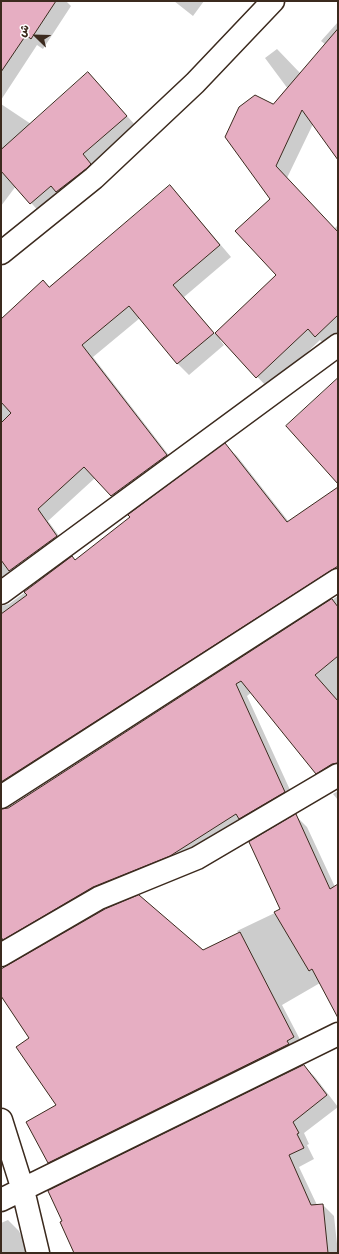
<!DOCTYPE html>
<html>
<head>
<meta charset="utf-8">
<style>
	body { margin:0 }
	#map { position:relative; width:339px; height:1254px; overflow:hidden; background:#fff; font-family:"Gochi Hand","Playpen Sans Arabic",sans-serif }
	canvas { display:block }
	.frame { position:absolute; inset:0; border:2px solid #3b2a1e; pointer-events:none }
	.north { position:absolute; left:16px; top:16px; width:40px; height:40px; -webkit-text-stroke:3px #fff; paint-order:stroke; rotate:293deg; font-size:11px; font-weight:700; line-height:16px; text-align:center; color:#3b2a1e }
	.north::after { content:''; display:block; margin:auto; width:14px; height:18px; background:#3b2a1e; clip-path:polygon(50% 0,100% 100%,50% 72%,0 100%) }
</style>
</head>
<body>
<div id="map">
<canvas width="339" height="1254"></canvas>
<div class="frame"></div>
<div class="north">ش</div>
</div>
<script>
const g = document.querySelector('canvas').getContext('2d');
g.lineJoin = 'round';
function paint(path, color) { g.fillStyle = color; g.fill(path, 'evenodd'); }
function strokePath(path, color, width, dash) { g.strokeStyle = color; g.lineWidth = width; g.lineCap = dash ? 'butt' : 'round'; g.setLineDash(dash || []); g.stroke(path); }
paint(new Path2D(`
	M 1,1 L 66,1 L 71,6 L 43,49 L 37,45 L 1,100 Z
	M 174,1 L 204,1 L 193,16 Z
	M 338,22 L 338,151 L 313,124 L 287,178 L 334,229 L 338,225 L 338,338 L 328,348 L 320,340 L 269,389 L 221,339 L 220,340 L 224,345 L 189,375 L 178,364 L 140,318 L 93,357 L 178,467 L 123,507 L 95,478 L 48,521 L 68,548 L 1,600 L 1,321 L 49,288 L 170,186 L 181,198 L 231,257 L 184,297 L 215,334 L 278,275 L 271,199 L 274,105 L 288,89 L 265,58 L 277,49 L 301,74 L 326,45 L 321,41 Z
	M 88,73 L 137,127 L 42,215 L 16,186 L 1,206 L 1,104 L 31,124 Z
	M 225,445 L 237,456 L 289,522 L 338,489 L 338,584 L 1,804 L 1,606 L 9,604 L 72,558 L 75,561 Z
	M 338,596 L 338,779 L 328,784 L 317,773 L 252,692 L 247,696 L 296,803 L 15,950 L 1,936 L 1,810 L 8,808 Z
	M 338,791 L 338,800 L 333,794 Z
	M 296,816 L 307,827 L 335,887 L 338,885 L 338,1016 L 320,983 L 282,1005 L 305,1049 L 61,1174 L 49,1162 L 57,1105 L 31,1038 L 1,994 L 1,970 L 203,951 L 239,934 L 237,931 L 281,910 Z
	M 304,1066 L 315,1077 L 338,1107 L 304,1133 L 309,1144 L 307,1145 L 314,1159 L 299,1167 L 317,1205 L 323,1205 L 334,1216 L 338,1253 L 75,1253 Z
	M 8,1220 L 19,1231 L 29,1253 L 1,1253 L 1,1223 Z`), '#0003');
const building = new Path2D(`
	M 1,1 L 56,1 L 31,39 L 26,35 L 1,72 Z
	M 338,29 L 338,160 L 302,110 L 276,166 L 338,232 L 338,315 L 315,337 L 308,329 L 256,378 L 215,333 L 276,275 L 235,231 L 270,199 L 225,137 L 239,107 L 255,95 L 273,104 Z
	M 88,72 L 127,116 L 83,154 L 91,164 L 86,169 L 56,192 L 51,186 L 30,204 L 1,171 L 1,150 Z
	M 170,185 L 220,245 L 173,285 L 214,333 L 177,364 L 129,306 L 82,345 L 167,455 L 111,496 L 84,467 L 38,509 L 57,536 L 9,571 L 1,560 L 1,423 L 11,413 L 1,402 L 1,319 L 43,280 L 49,287 Z
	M 338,378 L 338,484 L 286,426 Z
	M 225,443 L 287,522 L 338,487 L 338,566 L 1,782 L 1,614 L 27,595 L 24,592 L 72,556 L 75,560 L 130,517 L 128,515 Z
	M 332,599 L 338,607 L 338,656 L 315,675 L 338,701 L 338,763 L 332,764 L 316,774 L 241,681 L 236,684 L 285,792 L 239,819 L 236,814 L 170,856 L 93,887 L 3,940 L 1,937 L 1,809 L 8,808 Z
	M 296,814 L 330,889 L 338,884 L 338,1018 L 312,969 L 309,971 L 274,912 L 280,909 L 249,842 Z
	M 139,895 L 203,950 L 240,932 L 294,1037 L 287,1041 L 289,1044 L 48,1163 L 26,1122 L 56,1105 L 16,1047 L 29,1038 L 1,996 L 1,969 L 105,909 Z
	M 304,1065 L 327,1095 L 293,1122 L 299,1133 L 297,1134 L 304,1148 L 289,1155 L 311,1205 L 323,1204 L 328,1253 L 74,1253 L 60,1222 L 62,1221 L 48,1191 Z`);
paint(building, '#e6aec2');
strokePath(building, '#3b2a1e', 1);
const minor = new Path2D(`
	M 1,253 L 94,178 L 195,83 L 273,1
	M 1,593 L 338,345
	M 1,797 L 338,580
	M 1,955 L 99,898 L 197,858 L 338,775
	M 1,1120 L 23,1190 L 38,1253
	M 1,1200 L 338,1034`);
strokePath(minor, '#3b2a1e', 25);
strokePath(minor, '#fff', 22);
</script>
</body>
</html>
